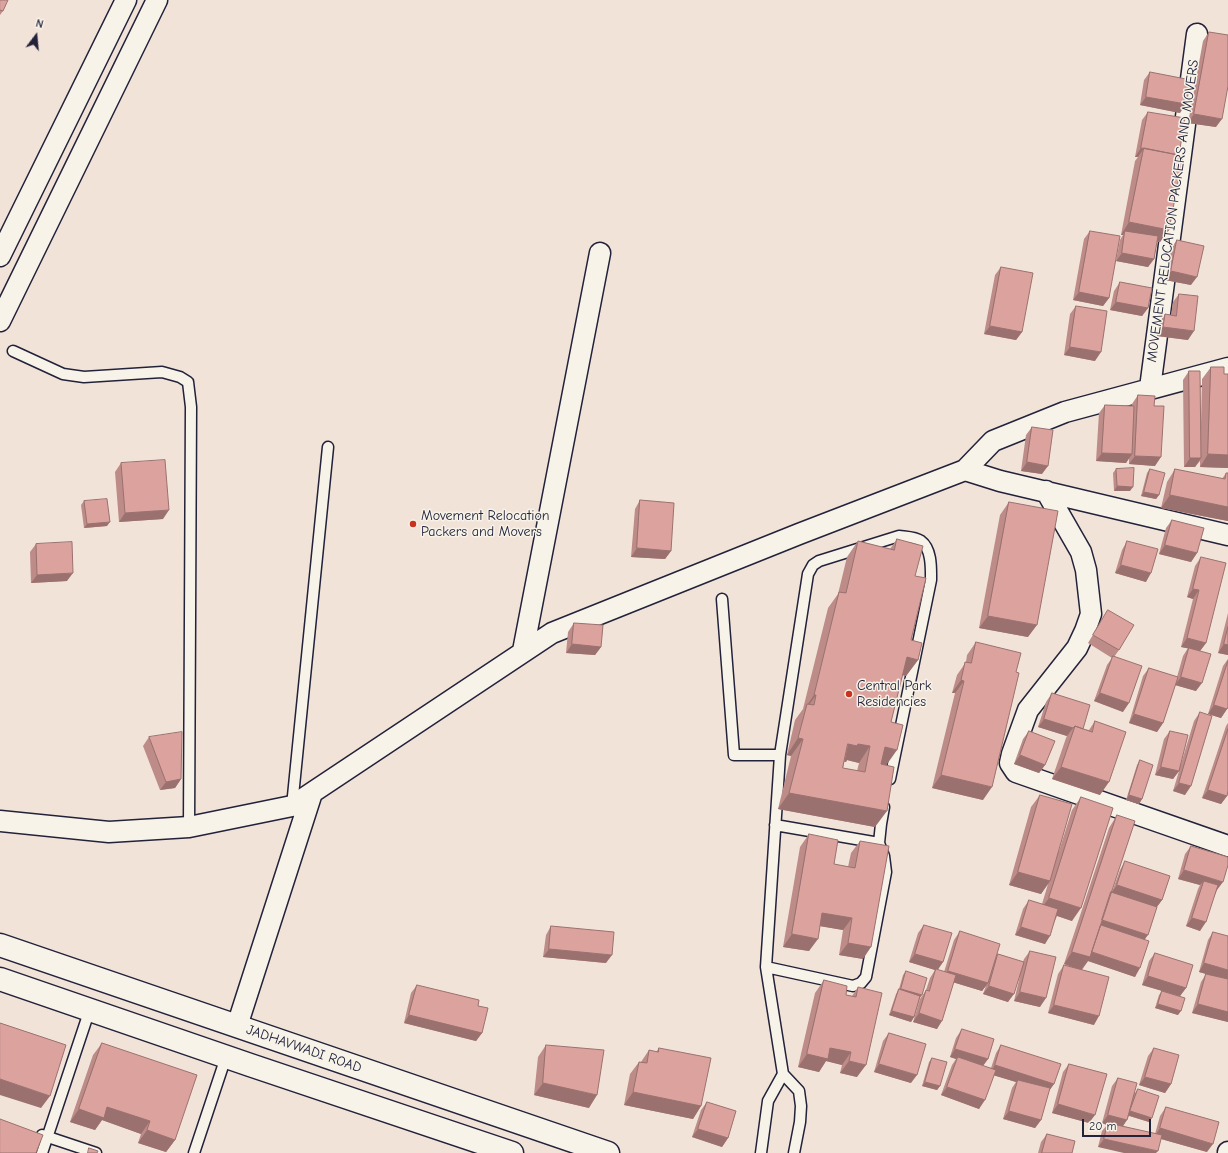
<!DOCTYPE html>
<html>
<head>
<meta charset="utf-8">
<style>
	body { margin:0 }
	#map { position:relative; width:1228px; height:1153px; overflow:hidden; background:#f2e3d9; font-family:"Comic Neue",sans-serif }
	canvas { display:block }
	.north { position:absolute; left:16px; top:16px; width:40px; height:40px; -webkit-text-stroke:3px #f7f3e8; paint-order:stroke; rotate:16deg; font-size:11px; font-weight:700; line-height:16px; text-align:center; color:#22223b }
	.north::after { content:''; display:block; margin:auto; width:14px; height:18px; background:#22223b; clip-path:polygon(50% 0,100% 100%,50% 72%,0 100%) }
	.scale { position:absolute; left:1082px; top:1119px; width:69px; height:18px; box-sizing:border-box; border:2px solid #22223b; border-top:0; padding-left:5px; font-size:12px; line-height:14px; white-space:nowrap; color:#22223b; -webkit-text-stroke:3px #f7f3e8; paint-order:stroke }
</style>
</head>
<body>
<div id="map">
<canvas width="1228" height="1153"></canvas>
<div class="north">N</div>
<div class="scale">20 m</div>
</div>
<script>
const g = document.querySelector('canvas').getContext('2d');
g.lineJoin = 'round';
function strokePath(path, color, width, dash) { g.strokeStyle = color; g.lineWidth = width; g.lineCap = dash ? 'butt' : 'round'; g.setLineDash(dash || []); g.stroke(path); }
function paint(path, color) { g.fillStyle = color; g.fill(path, 'evenodd'); }
function drawText(font, color, halo, rows, align = 'center') {
  g.font = font + ' "Comic Neue",sans-serif'; g.lineWidth = 3; g.setLineDash([]); g.textBaseline = 'middle'; g.strokeStyle = halo; g.fillStyle = color; for (const [text, x, y, turn = 0] of rows) {
    g.save(); g.translate(x, y); g.rotate((+turn || 0) * Math.PI / 180); g.textAlign = isNaN(turn) ? turn : align; if (halo) g.strokeText(text, 0, 0); g.fillText(text, 0, 0); g.restore();
  }
}
const lane = new Path2D(`
	M 13,351 L 63,374 L 84,377 L 162,372 L 180,377 L 188,382 L 191,407 L 189,827
	M 722,599 L 734,755 L 780,755 L 766,967 L 783,1074 L 799,1091 L 801,1106 L 800,1122 L 794,1153
	M 780,755 L 808,574 L 813,565 L 819,561 L 899,536 C 906,537 915,537 921,541 C 932,549 931,569 931,580 L 890,779
	M 292,806 L 328,447
	M 775,825 L 879,843
	M 766,967 L 853,986 L 861,983 L 866,977 L 886,872 L 884,856 L 879,843 L 881,824 L 884,807
	M 42,1135 L 96,1153
	M 42,1153 L 90,1009
	M 194,1153 L 226,1057
	M 761,1153 L 768,1101 L 783,1074`);
const street = new Path2D(`
	M 0,256 L 126,0
	M 0,321 L 157,0
	M 1150,388 L 1197,34
	M 965,470 L 1000,481 L 1228,535
	M 1046,491 L 1081,552 L 1086,570 L 1091,614 L 1085,631 L 1077,648 L 1028,710 L 1012,754 L 1010,763 L 1016,772 L 1228,846
	M 523,651 L 600,253
	M 0,821 L 109,832 L 189,827 L 292,806 L 552,633 L 799,534 L 965,470 L 993,441 L 1065,412 L 1228,368
	M 237,1026 L 312,793
	M 1228,1153 L 1228,1152`);
const secondary = new Path2D(`
	M 0,945 L 608,1153
	M 0,979 L 250,1065 L 512,1153`);
strokePath(lane, '#22223b', 13);
strokePath(street, '#22223b', 23);
strokePath(secondary, '#22223b', 25);
strokePath(lane, '#f7f3e8', 10);
strokePath(street, '#f7f3e8', 20);
strokePath(secondary, '#f7f3e8', 22);
paint(new Path2D(`
	M 0,0 L 3,11 L 0,15 Z
	M 1209,32 L 1216,127 L 1188,123 L 1203,41 Z
	M 1150,72 L 1180,113 L 1140,105 L 1144,80 Z
	M 1148,112 L 1179,155 L 1169,230 L 1160,242 L 1157,242 L 1154,259 L 1148,267 L 1116,261 L 1120,240 L 1123,235 L 1121,235 L 1135,161 L 1138,157 L 1135,157 L 1142,120 Z
	M 1090,231 L 1109,298 L 1103,306 L 1073,300 L 1084,239 Z
	M 1177,240 L 1191,285 L 1165,280 L 1171,248 Z
	M 1001,267 L 1022,332 L 1016,340 L 984,334 L 995,275 Z
	M 1120,282 L 1148,308 L 1142,316 L 1110,310 L 1114,291 Z
	M 1179,294 L 1188,340 L 1157,336 L 1159,323 L 1165,314 L 1171,315 L 1173,302 Z
	M 1076,306 L 1095,361 L 1064,355 L 1070,314 Z
	M 1211,367 L 1224,374 L 1228,374 L 1228,468 L 1200,467 L 1200,461 L 1195,467 L 1184,467 L 1183,380 L 1189,371 L 1201,424 L 1202,379 Z
	M 1138,395 L 1154,406 L 1155,466 L 1129,464 L 1129,458 L 1126,463 L 1096,461 L 1099,413 L 1105,405 L 1132,406 L 1132,404 Z
	M 1032,427 L 1042,474 L 1021,471 L 1026,435 Z
	M 121,463 L 163,519 L 119,522 L 115,472 Z
	M 1116,469 L 1130,491 L 1114,491 L 1113,473 Z
	M 1150,469 L 1159,495 L 1156,499 L 1141,496 L 1147,473 Z
	M 1175,469 L 1222,479 L 1226,473 L 1228,473 L 1228,521 L 1161,508 L 1167,482 Z
	M 640,500 L 671,551 L 665,559 L 631,557 L 635,509 Z
	M 84,501 L 107,526 L 84,528 L 81,505 Z
	M 1009,502 L 1028,637 L 979,628 L 1000,515 Z
	M 1172,520 L 1197,553 L 1191,562 L 1159,554 L 1166,528 Z
	M 897,539 L 915,576 L 911,640 L 918,660 L 906,676 L 902,675 L 891,722 L 886,765 L 875,827 L 778,809 L 791,756 L 787,755 L 795,720 L 803,709 L 828,608 L 838,594 L 847,557 L 858,541 L 890,549 ZM 847,760 L 859,763 L 857,771 L 843,768 L 844,762 L 846,762 Z
	M 1127,541 L 1146,582 L 1115,573 L 1122,550 Z
	M 36,544 L 67,581 L 31,583 L 30,552 Z
	M 1201,557 L 1206,643 L 1200,651 L 1196,691 L 1175,685 L 1163,723 L 1157,732 L 1129,723 L 1143,676 L 1149,668 L 1177,677 L 1183,656 L 1188,648 L 1181,647 L 1193,599 L 1187,597 L 1195,566 Z
	M 1108,610 L 1119,650 L 1114,657 L 1123,712 L 1094,701 L 1107,665 L 1112,658 L 1088,643 Z
	M 1228,613 L 1228,655 L 1218,653 Z
	M 574,623 L 601,647 L 595,655 L 566,653 L 568,632 Z
	M 976,642 L 983,800 L 932,788 L 955,693 L 952,693 L 957,675 L 966,662 L 967,655 Z
	M 1228,659 L 1228,707 L 1227,709 L 1221,718 L 1208,714 L 1223,666 Z
	M 1052,693 L 1083,729 L 1089,730 L 1095,721 L 1100,795 L 1052,779 L 1066,738 L 1067,736 L 1038,727 L 1046,702 Z
	M 1200,712 L 1185,795 L 1173,791 L 1179,771 L 1173,779 L 1155,775 L 1164,739 L 1170,731 L 1181,764 L 1194,721 Z
	M 1228,723 L 1228,791 L 1227,796 L 1221,804 L 1202,798 L 1226,726 Z
	M 1029,731 L 1045,765 L 1039,773 L 1014,764 L 1023,739 Z
	M 149,737 L 181,779 L 175,788 L 160,790 L 143,746 Z
	M 1140,760 L 1142,799 L 1139,804 L 1126,800 L 1137,765 Z
	M 1040,795 L 1059,851 L 1072,810 L 1081,797 L 1072,921 L 1057,916 L 1045,944 L 1015,935 L 1023,909 L 1029,900 L 1042,904 L 1048,884 L 1041,894 L 1009,885 L 1031,807 Z
	M 1117,815 L 1112,892 L 1120,870 L 1125,861 L 1162,900 L 1157,907 L 1145,939 L 1135,977 L 1088,961 L 1082,970 L 1094,1025 L 1048,1013 L 1058,974 L 1064,965 L 1073,967 L 1064,964 L 1109,828 Z
	M 809,834 L 834,864 L 848,867 L 851,853 L 860,841 L 863,959 L 839,955 L 843,930 L 820,926 L 809,951 L 783,947 L 800,847 Z
	M 1191,846 L 1217,890 L 1200,931 L 1186,926 L 1198,889 L 1200,885 L 1178,879 L 1185,854 Z
	M 924,925 L 943,962 L 937,970 L 944,972 L 954,940 L 960,931 L 995,959 L 998,954 L 1023,962 L 1024,959 L 1030,951 L 1040,1007 L 1014,1001 L 1020,976 L 1008,1002 L 983,994 L 986,986 L 982,991 L 953,982 L 937,1029 L 913,1022 L 920,999 L 926,990 L 930,978 L 935,970 L 909,962 L 918,933 Z
	M 551,926 L 606,963 L 543,957 L 546,935 Z
	M 1213,932 L 1228,1022 L 1192,1013 L 1201,982 L 1206,974 L 1199,972 L 1208,940 Z
	M 1155,953 L 1186,988 L 1180,996 L 1178,1015 L 1155,1008 L 1159,995 L 1162,991 L 1142,985 L 1149,961 Z
	M 906,971 L 920,998 L 914,1017 L 911,1022 L 889,1015 L 896,994 L 899,989 L 903,975 Z
	M 824,980 L 846,995 L 852,996 L 858,987 L 857,1077 L 840,1073 L 842,1065 L 826,1061 L 819,1072 L 798,1067 L 815,993 Z
	M 417,985 L 478,1006 L 482,1033 L 476,1041 L 404,1023 L 411,993 Z
	M 962,1029 L 988,1059 L 983,1066 L 991,1068 L 996,1053 L 1001,1045 L 1054,1084 L 1049,1091 L 1041,1120 L 1035,1128 L 1003,1119 L 1012,1088 L 1016,1082 L 994,1075 L 979,1109 L 941,1095 L 952,1065 L 956,1059 L 950,1057 L 956,1038 Z
	M 889,1033 L 911,1083 L 874,1072 L 883,1041 Z
	M 102,1043 L 175,1140 L 166,1152 L 138,1143 L 141,1134 L 102,1120 L 95,1130 L 70,1122 L 93,1055 Z
	M 546,1045 L 589,1108 L 534,1095 L 538,1057 Z
	M 659,1048 L 701,1106 L 693,1119 L 624,1105 L 630,1074 L 639,1062 L 641,1062 L 649,1050 L 656,1052 Z
	M 1154,1048 L 1171,1084 L 1165,1093 L 1139,1085 L 1148,1056 Z
	M 932,1058 L 940,1086 L 937,1090 L 922,1086 L 929,1062 Z
	M 1069,1064 L 1089,1123 L 1052,1113 L 1063,1072 Z
	M 1118,1078 L 1135,1093 L 1138,1089 L 1149,1122 L 1129,1116 L 1123,1126 L 1155,1134 L 1160,1116 L 1166,1107 L 1207,1152 L 1161,1139 L 1098,1147 L 1102,1131 L 1107,1125 L 1102,1123 L 1112,1086 Z
	M 707,1102 L 728,1138 L 722,1147 L 692,1137 L 701,1110 Z
	M 1047,1134 L 1072,1153 L 1038,1153 L 1041,1142 Z`), '#bd8b88');
paint(new Path2D(`
	M 1146,97 L 1186,104 L 1180,113 L 1140,105 Z
	M 1194,114 L 1222,119 L 1216,127 L 1188,123 Z
	M 1141,148 L 1144,148 L 1138,157 L 1135,157 Z
	M 1129,222 L 1169,230 L 1160,242 L 1125,235 L 1125,231 L 1123,235 L 1121,235 Z
	M 1122,253 L 1154,259 L 1148,267 L 1116,261 Z
	M 1171,271 L 1197,277 L 1191,285 L 1165,280 Z
	M 1079,292 L 1109,298 L 1103,306 L 1073,300 Z
	M 1116,302 L 1148,308 L 1142,316 L 1110,310 Z
	M 990,326 L 1022,332 L 1016,340 L 984,334 Z
	M 1163,327 L 1194,331 L 1188,340 L 1157,336 Z
	M 1070,347 L 1101,352 L 1095,361 L 1064,355 Z
	M 1102,453 L 1132,454 L 1126,463 L 1096,461 Z
	M 1208,454 L 1228,455 L 1228,468 L 1200,467 Z
	M 1135,456 L 1161,457 L 1155,466 L 1129,464 Z
	M 1190,458 L 1201,458 L 1195,467 L 1184,467 Z
	M 1027,462 L 1048,466 L 1042,474 L 1021,471 Z
	M 1117,486 L 1133,487 L 1130,491 L 1114,491 Z
	M 1144,492 L 1159,495 L 1156,499 L 1141,496 Z
	M 1170,495 L 1228,507 L 1228,521 L 1161,508 Z
	M 169,510 L 163,519 L 119,522 L 125,513 Z
	M 110,522 L 107,526 L 84,528 L 87,524 Z
	M 1165,545 L 1197,553 L 1191,562 L 1159,554 Z
	M 637,548 L 671,551 L 665,559 L 631,557 Z
	M 1121,565 L 1151,573 L 1146,582 L 1115,573 Z
	M 73,573 L 67,581 L 31,583 L 37,575 Z
	M 1193,589 L 1199,590 L 1193,599 L 1187,597 Z
	M 988,616 L 1037,625 L 1028,637 L 979,628 Z
	M 1187,638 L 1206,643 L 1200,651 L 1181,647 Z
	M 572,644 L 601,647 L 595,655 L 566,653 Z
	M 1224,644 L 1228,645 L 1228,655 L 1218,653 Z
	M 907,657 L 918,660 L 906,676 L 895,673 Z
	M 1181,677 L 1202,683 L 1196,691 L 1175,685 Z
	M 961,680 L 964,681 L 955,693 L 952,693 Z
	M 1100,693 L 1129,703 L 1123,712 L 1094,701 Z
	M 814,695 L 816,695 L 805,711 L 806,707 Z
	M 1214,705 L 1227,709 L 1221,718 L 1208,714 Z
	M 1134,714 L 1163,723 L 1157,732 L 1129,723 Z
	M 1044,719 L 1073,728 L 1067,736 L 1038,727 Z
	M 798,738 L 803,739 L 791,756 L 787,755 Z
	M 848,744 L 858,744 L 870,746 L 859,763 L 847,760 L 846,762 L 837,760 Z
	M 885,747 L 897,750 L 885,767 L 873,763 Z
	M 1020,755 L 1045,765 L 1039,773 L 1014,764 Z
	M 1061,767 L 1109,782 L 1100,795 L 1052,779 Z
	M 1161,767 L 1179,771 L 1173,779 L 1155,775 Z
	M 941,775 L 992,787 L 983,800 L 932,788 Z
	M 181,779 L 175,788 L 160,790 L 166,782 Z
	M 1179,783 L 1191,786 L 1185,795 L 1173,791 Z
	M 1208,790 L 1227,796 L 1221,804 L 1202,798 Z
	M 789,793 L 887,811 L 875,827 L 778,809 Z
	M 1129,795 L 1142,799 L 1139,804 L 1126,800 Z
	M 1184,870 L 1223,882 L 1217,890 L 1202,886 L 1204,881 L 1200,885 L 1178,879 Z
	M 1018,872 L 1050,881 L 1041,894 L 1009,885 Z
	M 1117,885 L 1162,900 L 1156,908 L 1111,893 Z
	M 1049,898 L 1081,908 L 1072,921 L 1040,910 Z
	M 822,913 L 852,918 L 843,930 L 813,925 Z
	M 1192,918 L 1206,922 L 1200,931 L 1186,926 Z
	M 1102,920 L 1148,935 L 1142,943 L 1099,929 Z
	M 1021,927 L 1050,936 L 1045,944 L 1015,935 Z
	M 792,934 L 818,939 L 809,951 L 783,947 Z
	M 848,943 L 871,947 L 863,959 L 839,955 Z
	M 549,949 L 612,955 L 606,963 L 543,957 Z
	M 1072,952 L 1091,952 L 1140,968 L 1135,977 L 1088,961 L 1081,970 L 1064,964 Z
	M 915,954 L 943,962 L 937,971 L 936,969 L 935,970 L 909,962 Z
	M 1204,963 L 1228,970 L 1228,980 L 1199,972 Z
	M 948,971 L 988,983 L 982,991 L 942,979 Z
	M 1148,976 L 1186,988 L 1180,996 L 1142,985 Z
	M 989,986 L 1014,994 L 1008,1002 L 983,994 Z
	M 901,989 L 922,995 L 919,999 L 898,993 Z
	M 1020,992 L 1046,998 L 1040,1007 L 1014,1001 Z
	M 1158,1004 L 1181,1011 L 1178,1015 L 1155,1008 Z
	M 1198,1004 L 1228,1012 L 1228,1022 L 1192,1013 Z
	M 1054,1005 L 1099,1016 L 1094,1025 L 1048,1013 Z
	M 892,1011 L 914,1017 L 911,1022 L 889,1015 Z
	M 919,1013 L 942,1021 L 937,1029 L 913,1022 Z
	M 409,1015 L 482,1033 L 476,1041 L 404,1023 Z
	M 830,1048 L 851,1052 L 842,1065 L 826,1061 L 819,1072 L 798,1067 L 807,1054 Z
	M 955,1049 L 988,1059 L 982,1067 L 958,1057 L 956,1059 L 950,1057 Z
	M 849,1061 L 866,1065 L 857,1077 L 840,1073 Z
	M 879,1064 L 917,1075 L 911,1083 L 874,1072 Z
	M 995,1065 L 1054,1084 L 1048,1092 L 1018,1080 L 1016,1082 L 989,1074 Z
	M 1145,1077 L 1171,1084 L 1165,1093 L 1139,1085 Z
	M 0,1079 L 50,1096 L 41,1108 L 0,1095 Z
	M 925,1082 L 940,1086 L 937,1090 L 922,1086 Z
	M 543,1083 L 597,1095 L 589,1108 L 534,1095 Z
	M 947,1087 L 985,1100 L 979,1109 L 941,1095 Z
	M 633,1092 L 701,1106 L 693,1119 L 624,1105 Z
	M 1058,1104 L 1095,1115 L 1089,1123 L 1052,1113 Z
	M 107,1107 L 150,1121 L 141,1134 L 102,1120 L 95,1130 L 70,1122 L 79,1109 Z
	M 1009,1111 L 1041,1120 L 1035,1128 L 1003,1119 Z
	M 1130,1111 L 1152,1118 L 1149,1122 L 1127,1115 Z
	M 1108,1115 L 1127,1120 L 1121,1129 L 1108,1123 L 1107,1125 L 1102,1123 Z
	M 1160,1128 L 1213,1144 L 1207,1152 L 1154,1137 Z
	M 698,1129 L 728,1138 L 722,1147 L 692,1137 Z
	M 147,1130 L 175,1140 L 166,1152 L 138,1143 Z
	M 1104,1139 L 1158,1151 L 1156,1153 L 1124,1153 L 1098,1147 Z`), '#9a716f');
const building = new Path2D(`
	M 0,0 L 8,0 L 3,11 L 0,10 Z
	M 1209,32 L 1228,35 L 1228,86 L 1222,119 L 1194,114 Z
	M 1150,72 L 1191,80 L 1186,104 L 1146,97 Z
	M 1148,112 L 1185,118 L 1179,155 L 1141,148 Z
	M 1144,148 L 1183,156 L 1169,230 L 1129,222 Z
	M 1090,231 L 1120,236 L 1109,298 L 1079,292 Z
	M 1125,231 L 1158,236 L 1154,259 L 1122,253 Z
	M 1177,240 L 1204,246 L 1197,277 L 1171,271 Z
	M 1001,267 L 1033,273 L 1022,332 L 990,326 Z
	M 1120,282 L 1152,288 L 1148,308 L 1116,302 Z
	M 1179,294 L 1198,296 L 1194,331 L 1163,327 L 1165,314 L 1176,316 Z
	M 1076,306 L 1107,311 L 1101,352 L 1070,347 Z
	M 1211,367 L 1224,367 L 1224,374 L 1228,374 L 1228,455 L 1208,454 Z
	M 1189,371 L 1200,371 L 1201,458 L 1190,458 Z
	M 1138,395 L 1155,396 L 1154,406 L 1164,406 L 1161,457 L 1135,456 Z
	M 1105,405 L 1134,406 L 1132,454 L 1102,453 Z
	M 1032,427 L 1053,430 L 1048,466 L 1027,462 Z
	M 165,460 L 169,510 L 125,513 L 121,463 Z
	M 1134,468 L 1133,487 L 1117,486 L 1116,469 Z
	M 1150,469 L 1165,473 L 1159,495 L 1144,492 Z
	M 1175,469 L 1225,479 L 1226,473 L 1228,473 L 1228,507 L 1170,495 Z
	M 107,499 L 110,522 L 87,524 L 84,501 Z
	M 640,500 L 674,503 L 671,551 L 637,548 Z
	M 1009,502 L 1058,511 L 1037,625 L 988,616 Z
	M 1172,520 L 1204,528 L 1197,553 L 1165,545 Z
	M 897,539 L 923,546 L 915,576 L 926,578 L 911,640 L 922,643 L 918,660 L 907,657 L 891,722 L 903,725 L 897,750 L 885,747 L 881,764 L 894,767 L 887,811 L 789,793 L 803,739 L 798,738 L 807,704 L 814,705 L 816,695 L 814,695 L 839,592 L 846,593 L 858,541 L 894,550 ZM 848,744 L 857,746 L 858,744 L 870,746 L 865,772 L 843,768 Z
	M 1127,541 L 1158,549 L 1151,573 L 1121,565 Z
	M 72,542 L 73,573 L 37,575 L 36,544 Z
	M 1201,557 L 1226,563 L 1206,643 L 1187,638 L 1199,590 L 1193,589 Z
	M 1108,610 L 1134,625 L 1119,650 L 1093,635 Z
	M 574,623 L 603,625 L 601,647 L 572,644 Z
	M 1228,627 L 1228,645 L 1224,644 Z
	M 976,642 L 1021,653 L 1016,672 L 1019,673 L 992,787 L 941,775 L 964,681 L 961,680 L 965,662 L 971,663 Z
	M 1189,648 L 1211,654 L 1202,683 L 1181,677 Z
	M 1113,656 L 1142,666 L 1129,703 L 1100,693 Z
	M 1228,661 L 1228,707 L 1227,709 L 1214,705 Z
	M 1149,668 L 1178,677 L 1163,723 L 1134,714 Z
	M 1052,693 L 1090,705 L 1083,729 L 1075,726 L 1073,728 L 1044,719 Z
	M 1200,712 L 1212,716 L 1191,786 L 1179,783 Z
	M 1095,721 L 1126,732 L 1109,782 L 1061,767 L 1075,726 L 1092,732 Z
	M 1228,729 L 1228,791 L 1227,796 L 1208,790 Z
	M 1029,731 L 1055,741 L 1045,765 L 1020,755 Z
	M 1170,731 L 1188,735 L 1179,771 L 1161,767 Z
	M 182,732 L 181,779 L 166,782 L 149,737 Z
	M 1140,760 L 1153,765 L 1142,799 L 1129,795 Z
	M 1040,795 L 1072,804 L 1050,881 L 1018,872 Z
	M 1081,797 L 1113,808 L 1081,908 L 1049,898 Z
	M 1117,815 L 1135,821 L 1090,957 L 1072,952 Z
	M 809,834 L 838,840 L 834,864 L 855,868 L 860,841 L 889,846 L 871,947 L 848,943 L 852,918 L 822,913 L 818,939 L 792,934 Z
	M 1191,846 L 1228,857 L 1228,865 L 1223,882 L 1184,870 Z
	M 1125,861 L 1170,876 L 1162,900 L 1117,885 Z
	M 1204,881 L 1218,885 L 1206,922 L 1192,918 Z
	M 1111,892 L 1157,907 L 1148,935 L 1102,920 Z
	M 1029,900 L 1058,909 L 1050,936 L 1021,927 Z
	M 924,925 L 952,933 L 943,962 L 915,954 Z
	M 1101,925 L 1149,941 L 1140,968 L 1092,952 Z
	M 551,926 L 614,932 L 612,955 L 549,949 Z
	M 960,931 L 1000,944 L 988,983 L 948,971 Z
	M 1213,932 L 1228,936 L 1228,970 L 1204,963 Z
	M 1030,951 L 1056,957 L 1046,998 L 1020,992 Z
	M 1155,953 L 1193,965 L 1186,988 L 1148,976 Z
	M 998,954 L 1024,962 L 1014,994 L 989,986 Z
	M 1064,965 L 1109,977 L 1099,1016 L 1054,1005 Z
	M 936,969 L 956,975 L 942,1021 L 919,1013 L 926,990 L 929,991 Z
	M 906,971 L 927,978 L 922,995 L 901,989 Z
	M 1206,974 L 1228,979 L 1228,1012 L 1198,1004 Z
	M 824,980 L 847,986 L 846,995 L 856,997 L 858,987 L 882,993 L 866,1065 L 849,1061 L 851,1052 L 830,1048 L 828,1059 L 807,1054 Z
	M 417,985 L 479,1000 L 478,1006 L 488,1008 L 482,1033 L 409,1015 Z
	M 899,989 L 920,996 L 914,1017 L 892,1011 Z
	M 1162,991 L 1185,998 L 1181,1011 L 1158,1004 Z
	M 0,1023 L 66,1045 L 50,1096 L 0,1079 Z
	M 962,1029 L 994,1039 L 988,1059 L 955,1049 Z
	M 889,1033 L 926,1044 L 917,1075 L 879,1064 Z
	M 102,1043 L 197,1075 L 175,1140 L 147,1130 L 150,1121 L 107,1107 L 104,1118 L 79,1109 Z
	M 546,1045 L 604,1050 L 597,1095 L 543,1083 Z
	M 1001,1045 L 1061,1064 L 1054,1084 L 995,1065 Z
	M 659,1048 L 711,1058 L 701,1106 L 633,1092 L 639,1062 L 647,1063 L 649,1050 L 658,1052 Z
	M 1154,1048 L 1179,1055 L 1171,1084 L 1145,1077 Z
	M 958,1057 L 996,1070 L 985,1100 L 947,1087 Z
	M 932,1058 L 947,1062 L 940,1086 L 925,1082 Z
	M 1069,1064 L 1107,1074 L 1095,1115 L 1058,1104 Z
	M 1118,1078 L 1137,1083 L 1127,1120 L 1108,1115 Z
	M 1018,1080 L 1050,1088 L 1041,1120 L 1009,1111 Z
	M 1138,1089 L 1159,1096 L 1152,1118 L 1130,1111 Z
	M 707,1102 L 736,1111 L 728,1138 L 698,1129 Z
	M 1166,1107 L 1219,1122 L 1213,1144 L 1160,1128 Z
	M 0,1119 L 43,1135 L 36,1153 L 0,1153 Z
	M 1108,1123 L 1162,1135 L 1158,1151 L 1104,1139 Z
	M 1047,1134 L 1075,1141 L 1072,1153 L 1042,1153 Z
	M 89,1148 L 98,1151 L 97,1153 L 88,1153 Z`);
paint(building, '#dca29e');
strokePath(building, '#9a716f', 1);
for (const [x, y, r, color] of [
	[413,524,4,"#c8321e"],
	[849,694,4,"#c8321e"]
]) { const dot = new Path2D(); dot.arc(x, y, r, 0, 2 * Math.PI); g.fillStyle = color; g.fill(dot); strokePath(dot, '#f7f3e8', 1.5); }
drawText('14px', '#22223b', '#f7f3e8', [
	["MOVEMENT RELOCATION PACKERS AND MOVERS",1173,211,-82],
	["JADHAVWADI ROAD",304,1049,19]
]);
drawText('14px', '#22223b', '#f7f3e8', [
	["Movement Relocation",421,516],
	["Packers and Movers",421,532],
	["Central Park",857,686],
	["Residencies",857,702]
], 'left');
</script>
</body>
</html>
